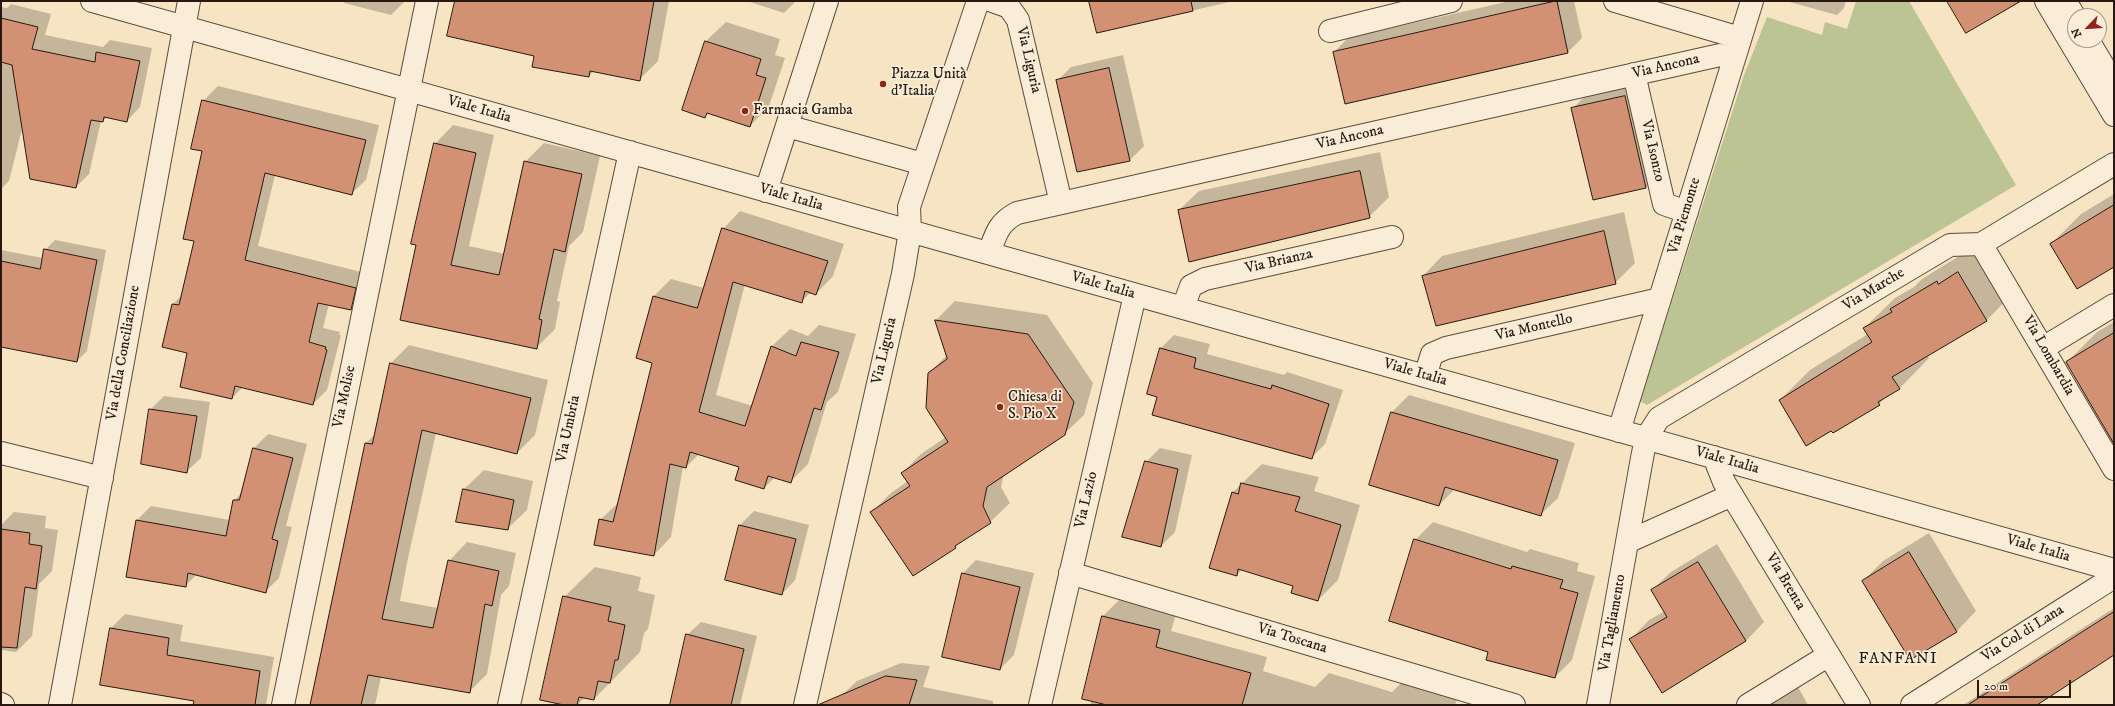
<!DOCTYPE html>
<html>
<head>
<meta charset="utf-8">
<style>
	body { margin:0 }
	#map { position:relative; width:2115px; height:706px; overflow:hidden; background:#f7e4c2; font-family:"IM FELL DW Pica",serif }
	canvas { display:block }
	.frame { position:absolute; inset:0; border:2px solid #291810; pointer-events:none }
	.north { position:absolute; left:2067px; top:8px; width:40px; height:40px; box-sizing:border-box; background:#faedd7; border:1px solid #a69887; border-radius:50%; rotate:245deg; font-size:11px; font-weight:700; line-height:16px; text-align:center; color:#291810 }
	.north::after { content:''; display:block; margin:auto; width:14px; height:18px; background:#8f2418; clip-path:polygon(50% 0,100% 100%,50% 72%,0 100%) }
	.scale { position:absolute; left:1977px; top:680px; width:94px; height:18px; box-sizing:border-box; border:2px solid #291810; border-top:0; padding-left:5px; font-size:12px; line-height:14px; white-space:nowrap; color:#291810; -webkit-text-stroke:3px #faedd7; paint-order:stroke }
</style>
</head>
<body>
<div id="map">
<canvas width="2115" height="706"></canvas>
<div class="frame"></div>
<div class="north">N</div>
<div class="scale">20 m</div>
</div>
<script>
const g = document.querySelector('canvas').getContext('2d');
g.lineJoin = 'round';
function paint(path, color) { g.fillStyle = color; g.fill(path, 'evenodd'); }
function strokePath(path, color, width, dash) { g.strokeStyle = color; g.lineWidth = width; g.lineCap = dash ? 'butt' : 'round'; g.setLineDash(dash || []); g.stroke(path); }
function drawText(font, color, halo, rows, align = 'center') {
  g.font = font + ' "IM FELL DW Pica",serif'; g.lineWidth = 3.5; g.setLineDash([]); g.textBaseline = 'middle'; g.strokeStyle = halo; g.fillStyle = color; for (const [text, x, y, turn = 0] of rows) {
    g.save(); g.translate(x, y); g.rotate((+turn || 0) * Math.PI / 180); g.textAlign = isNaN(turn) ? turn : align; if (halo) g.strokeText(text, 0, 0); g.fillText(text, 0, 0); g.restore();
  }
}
paint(new Path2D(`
	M 1856,1 L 1909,1 L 2016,185 L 1647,405 L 1640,401 L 1744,75 L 1767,17 L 1822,35 L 1825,22 L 1847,29 Z`), '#bdc493');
paint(new Path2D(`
	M 345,1 L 405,1 L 391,15 L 344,3 Z
	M 456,1 L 669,1 L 658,61 L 639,80 L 594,71 L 589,76 L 535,55 Z
	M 747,1 L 796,1 L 784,13 Z
	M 1091,1 L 1234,1 L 1098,32 Z
	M 1510,1 L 1574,1 L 1582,38 L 1568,52 L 1346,102 L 1334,52 L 1348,38 Z
	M 1786,1 L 1846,1 L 1844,8 L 1837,15 Z
	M 11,4 L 51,14 L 45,35 L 103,47 L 110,40 L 152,48 L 140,107 L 127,121 L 107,117 L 103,121 L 101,121 L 89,174 L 76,187 L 23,125 L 9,181 L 1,189 L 1,7 L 7,8 Z
	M 726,22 L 780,39 L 775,55 L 785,58 L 769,106 L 750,126 L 709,113 L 705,116 L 706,41 Z
	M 1123,55 L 1144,146 L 1130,160 L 1078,171 L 1057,81 L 1071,67 Z
	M 1639,82 L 1660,173 L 1646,187 L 1593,199 L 1573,108 L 1587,94 Z
	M 218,86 L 379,125 L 366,180 L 351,194 L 275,175 L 258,246 L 369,274 L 365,294 L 351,309 L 329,304 L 323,328 L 340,332 L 339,335 L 341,335 L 327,390 L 313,404 L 243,387 L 232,398 L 188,352 L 173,304 L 183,294 L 195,240 L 203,151 L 203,101 Z
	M 453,125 L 494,135 L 469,246 L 505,254 L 525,162 L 544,143 L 600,156 L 583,232 L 569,246 L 557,301 L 560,302 L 555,329 L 536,348 L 417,244 L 435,144 Z
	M 1380,152 L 1389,197 L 1369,217 L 1179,210 L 1199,191 Z
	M 2114,194 L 2114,266 L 2051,244 L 2081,214 Z
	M 740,211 L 844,244 L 833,276 L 816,294 L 811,292 L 801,302 L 745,284 L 716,395 L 753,406 L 772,346 L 790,329 L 808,336 L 819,325 L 856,334 L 838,392 L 827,402 L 808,464 L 791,481 L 775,477 L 764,488 L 740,466 L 699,454 L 686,467 L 683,466 L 671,537 L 654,555 L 600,520 L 618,503 L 653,362 L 654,296 L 671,279 L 704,288 L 723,229 Z
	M 1624,212 L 1635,263 L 1615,283 L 1423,276 L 1442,256 Z
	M 55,240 L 106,250 L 87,351 L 77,361 L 1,346 L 1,250 L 43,258 L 45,250 Z
	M 1989,242 L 2017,289 L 1987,320 L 1927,355 L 1929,358 L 1899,389 L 1888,395 L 1879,404 L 1780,400 L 1810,370 L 1868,334 L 1864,328 L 1895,298 L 1914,287 L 1922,279 L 1967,251 Z
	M 955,301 L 1047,315 L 1093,383 L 1084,415 L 1064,434 L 1004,474 L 1001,487 L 1010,503 L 990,522 L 913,575 L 872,512 L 891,493 L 908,481 L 902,473 L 921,454 L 946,437 L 929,373 L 947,355 L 936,320 Z
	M 2114,322 L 2114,442 L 2067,362 L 2097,332 Z
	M 1174,335 L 1210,344 L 1207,354 L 1284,375 L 1287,372 L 1343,390 L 1325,444 L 1311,458 L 1158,396 L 1160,349 Z
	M 409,345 L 548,380 L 535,435 L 517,453 L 436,433 L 408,558 L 400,601 L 438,608 L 449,561 L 467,542 L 516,553 L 509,586 L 501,595 L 487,674 L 469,692 L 381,677 L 375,705 L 311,705 L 366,443 L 376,433 L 391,363 Z
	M 1409,395 L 1575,443 L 1558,498 L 1540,515 L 1455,489 L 1439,505 L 1392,412 Z
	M 164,396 L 210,402 L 201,458 L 187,471 L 150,410 Z
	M 268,434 L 307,444 L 286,526 L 292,527 L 279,578 L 265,592 L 197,574 L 185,586 L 137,520 L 151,506 L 230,520 L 234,501 L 242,492 L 254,448 Z
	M 1160,448 L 1192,455 L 1175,532 L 1161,546 L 1146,462 Z
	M 1262,464 L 1319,477 L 1314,491 L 1360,505 L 1338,580 L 1318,600 L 1294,585 L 1242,569 L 1237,575 L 1233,492 Z
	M 484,470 L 533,481 L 527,510 L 507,529 L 464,489 Z
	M 754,511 L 809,525 L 795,580 L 782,594 L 740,525 Z
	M 14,512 L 46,516 L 45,528 L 58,530 L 52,571 L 39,584 L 32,636 L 16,652 L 1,650 L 1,525 Z
	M 1433,522 L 1527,552 L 1530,549 L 1579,563 L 1577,571 L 1595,576 L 1572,660 L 1555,677 L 1489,651 L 1415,540 Z
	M 1929,533 L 1976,611 L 1957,631 L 1910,659 L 1863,581 L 1883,561 Z
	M 1717,544 L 1764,622 L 1746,641 L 1631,639 L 1649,620 L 1665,611 L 1652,590 L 1671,572 Z
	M 976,560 L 1034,573 L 1014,655 L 1000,669 L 963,573 Z
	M 595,567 L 641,577 L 638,591 L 655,595 L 648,629 L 644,633 L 640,652 L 594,699 L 585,697 L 577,705 L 569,705 L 564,597 Z
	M 1119,600 L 1176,614 L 1171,631 L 1267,657 L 1263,671 L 1315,687 L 1329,673 L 1392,692 L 1402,682 L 1457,700 L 1455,705 L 1090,705 L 1092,700 L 1083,698 L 1103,616 Z
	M 2114,608 L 2114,654 L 2036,705 L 1963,705 Z
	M 125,614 L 183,625 L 180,641 L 274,657 L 266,705 L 194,705 L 195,700 L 111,628 Z
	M 701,622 L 757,636 L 740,705 L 671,705 L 687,635 Z
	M 901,663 L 930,666 L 923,687 L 993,701 L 993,705 L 841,705 L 842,695 L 857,681 Z
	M 1797,685 L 1808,705 L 1760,705 Z`), '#0003');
const building = new Path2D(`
	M 455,1 L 654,1 L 640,81 L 590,71 L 589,77 L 532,67 L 534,56 L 447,36 Z
	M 1089,1 L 1191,1 L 1193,11 L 1097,33 Z
	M 1557,1 L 1568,53 L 1345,104 L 1333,52 Z
	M 1947,1 L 2021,1 L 1966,33 Z
	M 1,18 L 38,27 L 32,49 L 95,62 L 96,52 L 140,61 L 127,122 L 104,117 L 103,122 L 91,120 L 76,188 L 30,179 L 12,65 L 1,62 Z
	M 705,41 L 761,59 L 756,75 L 766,78 L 750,127 L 707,113 L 705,118 L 682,110 Z
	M 1109,68 L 1130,161 L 1077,172 L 1056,80 Z
	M 1625,96 L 1646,188 L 1593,200 L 1571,108 Z
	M 202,100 L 366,140 L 352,195 L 265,173 L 245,260 L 356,288 L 351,310 L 318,303 L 309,342 L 326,347 L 325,349 L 327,350 L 313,405 L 235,386 L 232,399 L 180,387 L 187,353 L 162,347 L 172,304 L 179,305 L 194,241 L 183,239 L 202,151 L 191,149 Z
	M 434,143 L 476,153 L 451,265 L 499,275 L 524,161 L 582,174 L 565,252 L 554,249 L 539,319 L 542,320 L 537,349 L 400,320 L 416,245 L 411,244 Z
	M 1360,171 L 1370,218 L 1189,262 L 1178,210 Z
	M 2114,205 L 2114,267 L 2077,289 L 2050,244 Z
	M 722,228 L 828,261 L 816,295 L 805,291 L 802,303 L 733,282 L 699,412 L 745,426 L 771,346 L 796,356 L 801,342 L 839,352 L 821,410 L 814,408 L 791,483 L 768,476 L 764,489 L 735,480 L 739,467 L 690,452 L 686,468 L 670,464 L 654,556 L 594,545 L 599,519 L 613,522 L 652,363 L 636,358 L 653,296 L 697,308 Z
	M 1604,231 L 1616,284 L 1436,326 L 1422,276 Z
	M 44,249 L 97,260 L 77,362 L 1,347 L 1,261 L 40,269 Z
	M 1958,272 L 1987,321 L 1892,377 L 1900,389 L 1878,402 L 1880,405 L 1833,433 L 1831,431 L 1806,446 L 1779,400 L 1872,342 L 1863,328 L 1892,312 L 1890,309 L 1937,281 L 1938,284 Z
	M 935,320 L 1028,334 L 1074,402 L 1065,435 L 987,487 L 983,506 L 991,523 L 955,546 L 956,548 L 913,576 L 870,512 L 910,486 L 901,473 L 948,442 L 926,408 L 928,373 L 947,359 Z
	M 2114,333 L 2114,444 L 2066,362 Z
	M 1160,348 L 1196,358 L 1194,368 L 1271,389 L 1272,385 L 1329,404 L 1312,459 L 1152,415 L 1157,397 L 1147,394 Z
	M 390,363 L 531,398 L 517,454 L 422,430 L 382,619 L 433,628 L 448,560 L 499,571 L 492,606 L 485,604 L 470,693 L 368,675 L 361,705 L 310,705 L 365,443 L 372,444 Z
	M 149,409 L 197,416 L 187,473 L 141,464 Z
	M 1391,412 L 1558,460 L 1541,516 L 1445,487 L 1439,506 L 1369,485 Z
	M 253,448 L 293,458 L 272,539 L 278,541 L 266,593 L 188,573 L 186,587 L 126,577 L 136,520 L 226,536 L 233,500 L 239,500 Z
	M 1145,461 L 1178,469 L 1161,547 L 1122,537 Z
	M 1241,483 L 1300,497 L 1295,511 L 1341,525 L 1318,601 L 1291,593 L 1293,586 L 1238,569 L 1237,576 L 1209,568 L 1232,492 L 1238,494 Z
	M 463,489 L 514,500 L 508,530 L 456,522 Z
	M 739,525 L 796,539 L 782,595 L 725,580 Z
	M 1,529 L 30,533 L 29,544 L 42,546 L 36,589 L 25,587 L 17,648 L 1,647 Z
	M 1414,539 L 1511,569 L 1512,566 L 1563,580 L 1560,588 L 1578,593 L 1555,678 L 1486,660 L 1488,652 L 1389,621 Z
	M 1909,552 L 1957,632 L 1910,660 L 1862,581 Z
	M 1698,562 L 1746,641 L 1662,693 L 1629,639 L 1667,617 L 1651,590 Z
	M 962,573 L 1020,587 L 1000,670 L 942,657 Z
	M 563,596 L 611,607 L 608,621 L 625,625 L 618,660 L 615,660 L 610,683 L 598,681 L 594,700 L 579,697 L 577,705 L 564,705 L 540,700 Z
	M 2114,612 L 2114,655 L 2037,705 L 1968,705 Z
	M 1102,616 L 1160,630 L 1156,647 L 1251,673 L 1242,705 L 1107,705 L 1082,699 Z
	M 110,628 L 169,638 L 167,655 L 260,671 L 255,705 L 193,705 L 194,701 L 100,685 Z
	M 686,634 L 744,649 L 731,705 L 670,705 Z
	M 886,676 L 917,680 L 909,705 L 818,705 Z`);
paint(building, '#d29172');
strokePath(building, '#291810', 1);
const minor = new Path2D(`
	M 92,1 L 2114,570
	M 992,1 L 1009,7 L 1018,20 L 1061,203
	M 1615,1 L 1740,38
	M 2046,1 L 2114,115
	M 2065,1 L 2075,17
	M 1330,31 L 1451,1
	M 2088,40 L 2114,84
	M 1634,74 L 1664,204 L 1687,212
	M 787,126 L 923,164
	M 766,191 L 827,1
	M 1981,244 L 2114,469
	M 989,253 C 996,234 998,223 1017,213 L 1720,55 L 1734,59
	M 1183,308 L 1191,286 L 1205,279 L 1392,237
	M 2043,348 L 2114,305
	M 1425,376 L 1432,354 L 1446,348 L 1660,299
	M 1619,431 L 1752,1
	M 1,453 L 102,478
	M 1714,457 L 1724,482 L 1859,705
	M 1627,542 L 1732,495
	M 1070,573 L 1514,705
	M 1,704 L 3,705
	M 60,705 L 189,1
	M 283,705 L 427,1
	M 509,705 L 630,152
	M 805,705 L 903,274 L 910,231 L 909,207 L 978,1
	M 1040,705 L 1135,295
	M 1598,705 L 1642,458 L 1646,438 L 1659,418 L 1950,245 L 1981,244 L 2114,164
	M 1748,705 L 1829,655
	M 1912,705 L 2114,577`);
strokePath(minor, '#5c4b3c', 24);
strokePath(minor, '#faedd7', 22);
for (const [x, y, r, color] of [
	[883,84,4,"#8f2418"],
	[745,111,4,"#8f2418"],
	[1000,407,4,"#8f2418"]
]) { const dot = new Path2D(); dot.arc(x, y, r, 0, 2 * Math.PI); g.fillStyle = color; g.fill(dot); strokePath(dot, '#faedd7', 1.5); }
drawText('15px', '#291810', '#faedd7', [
	["Via Liguria",1028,60,77],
	["Via Ancona",1666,67,-13],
	["Viale Italia",479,110,16],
	["Via Ancona",1350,138,-13],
	["Via Isonzo",1652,151,77],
	["Viale Italia",791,198,16],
	["Via Piemonte",1685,216,-73],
	["Via Brianza",1279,262,-13],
	["Viale Italia",1103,286,16],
	["Via Marche",1874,290,-31],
	["Via Montello",1534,328,-13],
	["Via Liguria",885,351,-77],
	["Via della Conciliazione",124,353,-80],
	["Via Lombardia",2048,356,60],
	["Viale Italia",1415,373,16],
	["Via Molise",345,397,-78],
	["Via Umbria",569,429,-78],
	["Viale Italia",1727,461,16],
	["Via Lazio",1087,500,-77],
	["Viale Italia",2038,549,16],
	["Via Brenta",1785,582,59],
	["Via Tagliamento",1613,623,-80],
	["Via Col di Lana",2023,634,-32],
	["Via Toscana",1292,639,17]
]);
drawText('15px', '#291810', '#faedd7', [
	["Piazza Unità",891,75],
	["d'Italia",891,92],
	["Farmacia Gamba",753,111],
	["Chiesa di",1008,398],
	["S. Pio X",1008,415]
], 'left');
g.letterSpacing = '1px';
drawText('16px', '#291810', '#faedd7', [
	["FANFANI",1898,660]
]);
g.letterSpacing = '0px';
</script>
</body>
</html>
